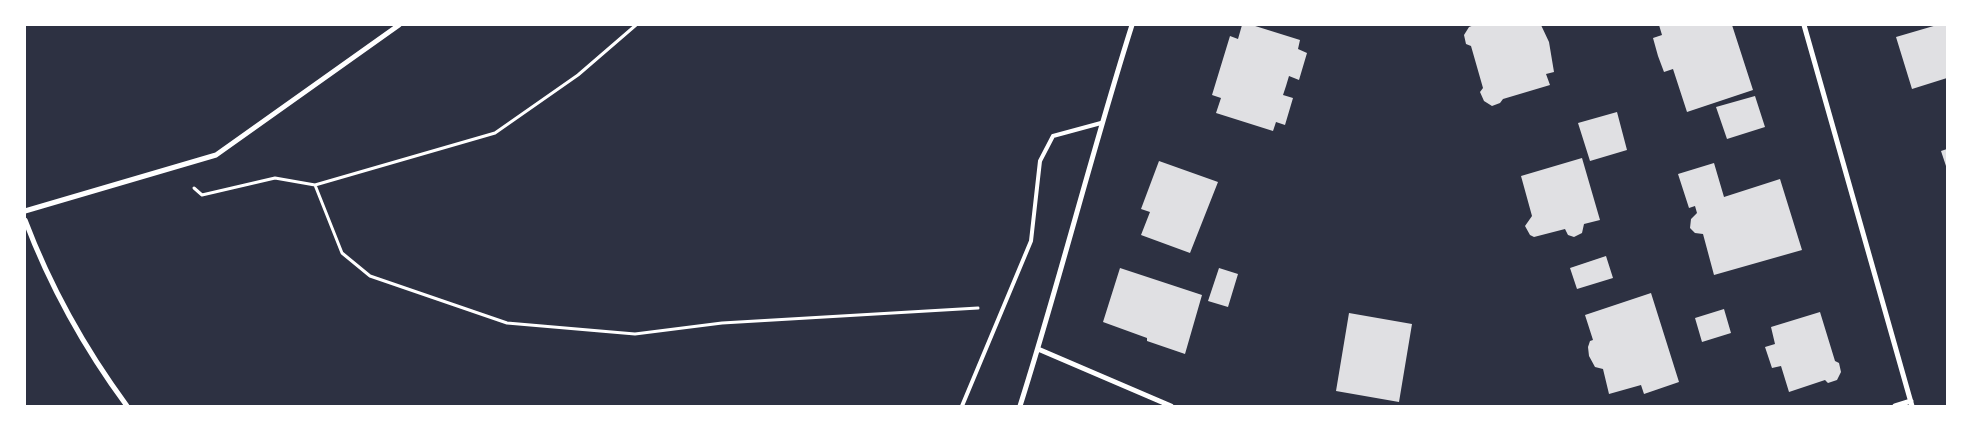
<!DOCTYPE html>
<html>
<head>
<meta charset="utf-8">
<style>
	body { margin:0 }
	#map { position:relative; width:1972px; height:431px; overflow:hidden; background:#2d3142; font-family:"PT Sans",sans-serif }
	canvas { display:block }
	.frame { position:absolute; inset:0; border:26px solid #fff; pointer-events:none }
</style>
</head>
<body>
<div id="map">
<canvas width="1972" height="431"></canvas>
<div class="frame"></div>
</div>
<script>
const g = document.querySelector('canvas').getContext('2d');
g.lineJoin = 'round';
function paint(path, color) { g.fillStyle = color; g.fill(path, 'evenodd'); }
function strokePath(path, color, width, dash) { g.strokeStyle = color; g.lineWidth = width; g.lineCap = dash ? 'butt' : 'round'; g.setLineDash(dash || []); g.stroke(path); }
paint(new Path2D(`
	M 1242,25 L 1252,25 L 1300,40 L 1298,49 L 1307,53 L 1299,80 L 1289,76 L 1286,86 L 1283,95 L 1293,98 L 1285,125 L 1276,122 L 1273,131 L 1216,113 L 1221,98 L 1212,95 L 1230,36 L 1238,39 Z
	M 1474,25 L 1541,25 L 1549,42 L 1554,72 L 1546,74 L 1550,85 L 1503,99 L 1500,103 L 1492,106 L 1484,101 L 1480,92 L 1483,88 L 1471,46 L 1466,44 L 1464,35 L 1469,27 Z
	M 1659,25 L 1732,25 L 1753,90 L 1687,112 L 1673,69 L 1664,72 L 1658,56 L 1653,38 L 1662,35 Z
	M 1937,25 L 1947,25 L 1947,78 L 1912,89 L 1896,37 Z
	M 1755,96 L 1765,127 L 1727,139 L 1716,107 Z
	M 1617,112 L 1627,150 L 1590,161 L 1578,123 Z
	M 1947,149 L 1947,169 L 1941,151 Z
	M 1582,158 L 1600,220 L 1584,224 L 1582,233 L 1574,237 L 1568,235 L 1565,229 L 1534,237 L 1530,235 L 1525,226 L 1532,216 L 1521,176 Z
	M 1159,161 L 1218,182 L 1190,253 L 1141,235 L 1150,212 L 1141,209 Z
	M 1714,163 L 1724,197 L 1780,179 L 1802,250 L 1714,275 L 1703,234 L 1695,233 L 1690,228 L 1691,219 L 1697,213 L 1695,206 L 1689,208 L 1678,174 Z
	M 1606,256 L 1613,278 L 1577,289 L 1570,268 Z
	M 1120,268 L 1202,295 L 1185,354 L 1147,341 L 1147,338 L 1103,322 Z
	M 1219,268 L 1238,274 L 1228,307 L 1208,301 Z
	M 1651,293 L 1679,382 L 1644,394 L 1641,385 L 1609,394 L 1603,369 L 1595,367 L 1589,356 L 1588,347 L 1590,341 L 1593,340 L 1585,315 Z
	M 1724,309 L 1731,333 L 1702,342 L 1695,318 Z
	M 1820,312 L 1835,361 L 1839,363 L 1841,372 L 1837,380 L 1828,383 L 1825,380 L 1789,392 L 1781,366 L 1772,368 L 1765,347 L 1775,344 L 1771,327 Z
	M 1349,313 L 1412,324 L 1399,402 L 1336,391 Z`), '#e0e0e3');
strokePath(new Path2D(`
	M 315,185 L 342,253 L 370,276 L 507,323 L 635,334 L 722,323 L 978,308
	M 194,188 L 202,195 L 275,178 L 315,185 L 495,133 L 578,75 L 636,25`), '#fff', 3);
strokePath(new Path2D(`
	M 962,406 L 1031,241 L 1040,161 L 1053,136 L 1101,123`), '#fff', 4);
strokePath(new Path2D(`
	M 1804,25 L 1912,406
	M 25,211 L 216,155 L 399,25
	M 25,220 C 50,286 85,349 127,406
	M 1038,349 L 1171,406
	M 1020,406 C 1060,280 1092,151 1132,25
	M 1895,406 L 1911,401`), '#fff', 5);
</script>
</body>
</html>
